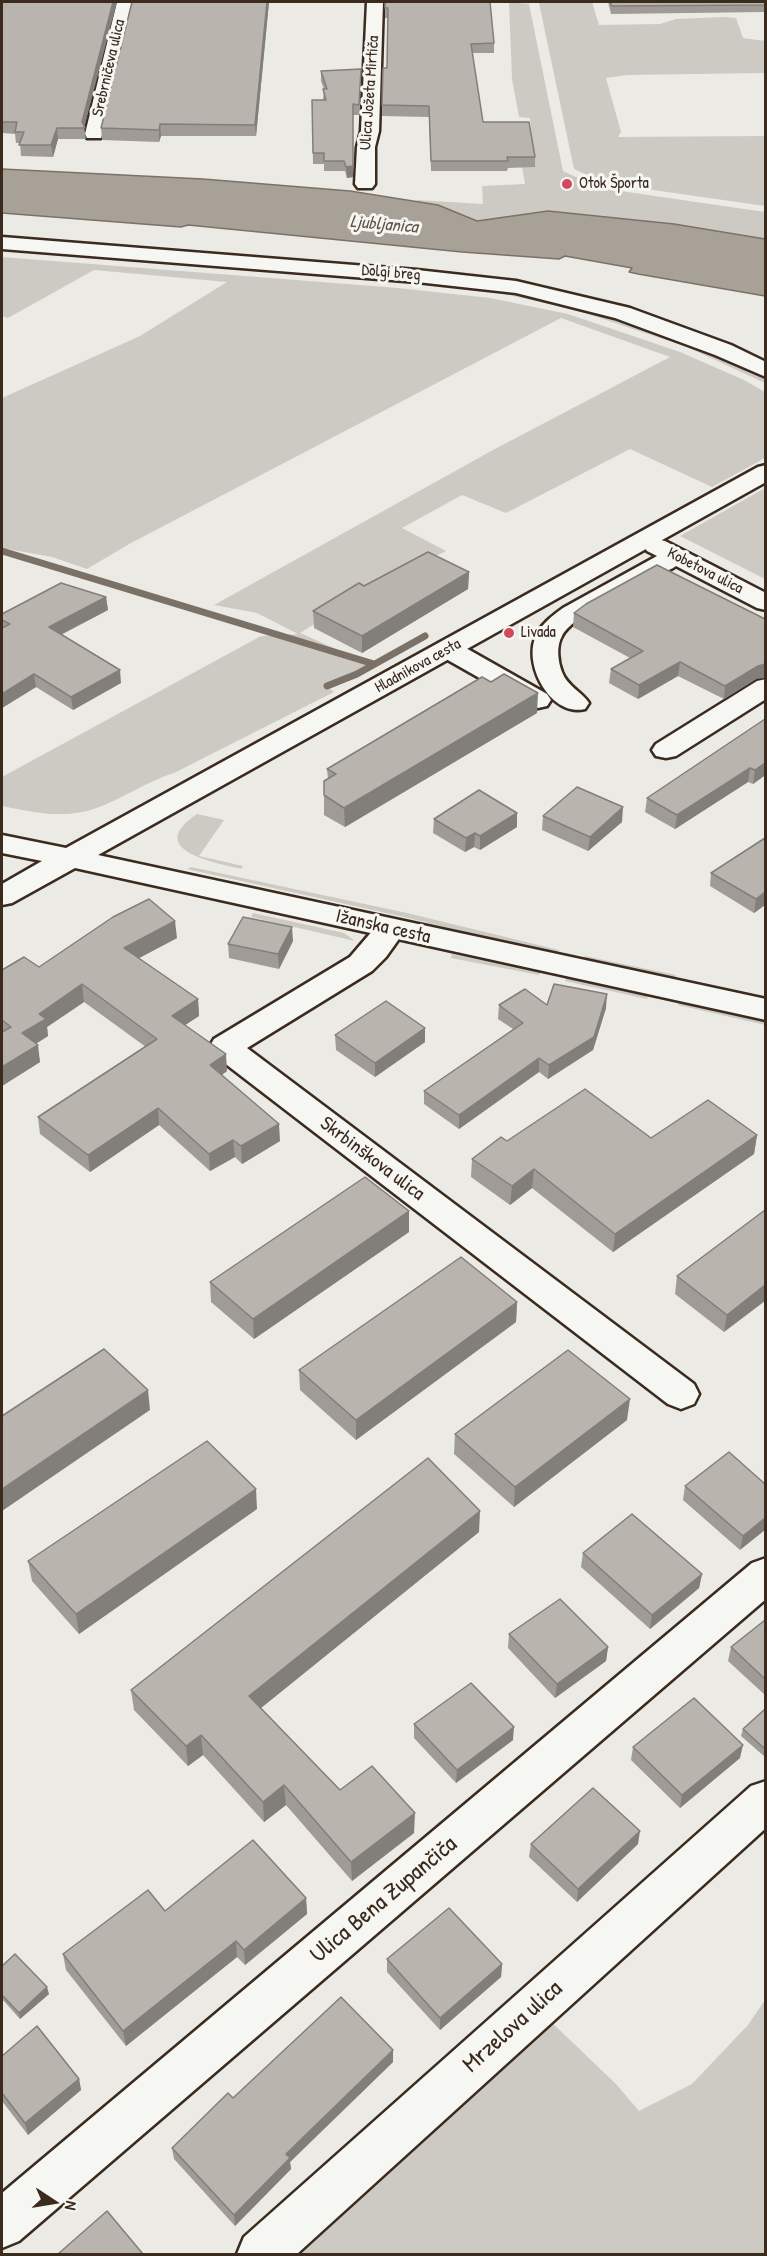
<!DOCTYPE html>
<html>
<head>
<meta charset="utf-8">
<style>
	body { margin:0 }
	#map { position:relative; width:767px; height:2256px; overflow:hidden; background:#ebeae5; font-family:"Patrick Hand",sans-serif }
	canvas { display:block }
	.frame { position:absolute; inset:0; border:3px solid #3b2a1e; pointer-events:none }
	.north { position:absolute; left:24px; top:2172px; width:60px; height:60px; -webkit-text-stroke:4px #f6f6f2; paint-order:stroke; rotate:102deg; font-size:16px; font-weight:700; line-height:24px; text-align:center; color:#3b2a1e }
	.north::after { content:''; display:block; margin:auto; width:21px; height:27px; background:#3b2a1e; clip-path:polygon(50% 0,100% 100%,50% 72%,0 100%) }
</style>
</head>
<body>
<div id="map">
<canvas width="767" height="2256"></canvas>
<div class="frame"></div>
<div class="north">N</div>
</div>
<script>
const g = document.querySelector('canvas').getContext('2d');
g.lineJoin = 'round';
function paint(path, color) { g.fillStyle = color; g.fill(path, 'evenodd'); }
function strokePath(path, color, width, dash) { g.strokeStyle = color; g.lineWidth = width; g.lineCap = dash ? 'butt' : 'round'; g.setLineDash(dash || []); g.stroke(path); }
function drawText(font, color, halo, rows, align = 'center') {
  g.font = font + ' "Patrick Hand",sans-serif'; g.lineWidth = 6; g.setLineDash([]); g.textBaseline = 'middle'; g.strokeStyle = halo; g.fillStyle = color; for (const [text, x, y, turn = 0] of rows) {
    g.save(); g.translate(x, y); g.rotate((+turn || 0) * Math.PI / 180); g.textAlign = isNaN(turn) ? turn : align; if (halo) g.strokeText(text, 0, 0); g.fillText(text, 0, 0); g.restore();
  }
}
paint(new Path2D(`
	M 509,2 L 529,4 L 563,171 L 600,188 L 765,212 L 765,239 L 674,224 L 548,211 L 477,221 L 438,205 L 416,203 L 417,200 L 483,204 L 482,186 L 525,184 L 522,167 L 535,167 L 530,118 L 519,117 L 512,79 Z
	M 535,2 L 592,2 L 599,25 L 660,24 L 676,19 L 724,17 L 736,18 L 743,38 L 765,41 L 765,73 L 627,75 L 606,78 L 621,132 L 618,137 L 765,136 L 765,206 L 604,183 L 574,169 L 539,3 Z
	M 2,246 L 515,290 L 624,318 L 765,376 L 765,383 L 687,347 L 576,310 L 495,292 L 402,282 L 2,251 Z
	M 2,257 L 398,288 L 490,298 L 568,314 L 680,352 L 744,380 L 765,392 L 765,458 L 712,487 L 630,449 L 506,513 L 462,495 L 402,528 L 446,551 L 368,591 L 300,633 L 372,665 L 325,685 L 334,692 L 174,773 C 148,781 127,796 102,806 C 68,820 36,813 2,806 L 2,777 L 261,636 L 298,634 L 257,613 L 214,605 L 493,450 L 670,357 L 561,318 L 131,543 L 87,569 L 52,557 L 2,548 L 2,398 L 140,336 L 227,282 L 94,270 L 8,318 L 2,316 Z
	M 765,488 L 765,579 L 680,536 Z
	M 197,814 L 224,820 L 199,856 L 243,866 L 241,869 C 213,862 144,850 197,814 Z
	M 191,867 L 407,913 L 559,950 L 557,955 L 404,917 L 187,869 Z
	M 253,913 L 344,933 L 355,941 L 251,917 Z
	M 452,954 L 541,971 L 539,975 L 451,958 Z
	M 585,956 L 676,975 L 674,980 L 583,960 Z
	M 567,977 L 648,995 L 647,999 L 565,981 Z
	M 679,1001 L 765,1020 L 765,1025 L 678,1005 Z
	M 765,2000 L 765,2254 L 284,2254 L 546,2017 L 616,2084 L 639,2111 L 692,2084 L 748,2025 Z`), '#cdcac4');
const water = new Path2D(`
	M 2,169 L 203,179 L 350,191 L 438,205 L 477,221 L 548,211 L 674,224 L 765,239 L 765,296 L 638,274 L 629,272 L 632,268 L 565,256 L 559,259 L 462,252 L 188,225 L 181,227 L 2,213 Z`);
paint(water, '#a8a198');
strokePath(water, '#7c7167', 1.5);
strokePath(new Path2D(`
	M 2,551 L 374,664
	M 327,686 L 357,674 L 425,636`), '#7c7167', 7);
const street = new Path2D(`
	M 117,2 L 133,2 L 103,134 L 101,138 L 87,138 L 85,134 Z
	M 367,2 L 383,2 L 379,131 L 375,147 L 375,184 L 372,188 L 358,188 L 355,184 L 357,147 L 361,131 Z
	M 2,237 L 417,270 L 516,281 L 630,308 L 731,345 L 766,362 L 766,377 L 715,355 L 615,318 L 516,293 L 417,282 L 2,249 Z
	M 656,539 L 665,541 L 766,593 L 766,610 L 757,608 L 676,566 L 673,568 C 648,580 574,613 562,636 C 556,646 558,662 562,672 C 567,686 582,692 589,703 L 585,709 C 552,717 524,668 535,638 C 540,625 552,616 563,608 L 657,556 L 647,551 L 644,546 L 647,541 Z
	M 448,641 L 457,643 L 547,694 L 551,700 L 547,706 L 538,708 L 529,706 L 439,655 L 435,649 L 439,643 Z
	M 766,679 L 766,699 L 676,756 L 666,758 L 656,756 L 652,750 L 656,744 L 757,681 Z
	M 391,919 L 402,922 L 406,929 L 386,957 L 372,971 L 247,1048 L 694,1384 L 699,1394 L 694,1404 L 681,1409 L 668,1404 L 214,1055 L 209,1047 L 214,1039 L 350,957 L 380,922 Z
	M 766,1558 L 766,1599 L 19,2241 L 2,2248 L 2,2193 L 752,1563 Z
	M 766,1781 L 766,1828 L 297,2254 L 237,2254 L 244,2237 L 751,1786 Z`);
const secondary = new Path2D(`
	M 766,465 L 766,482 L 98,855 L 766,999 L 766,1020 L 75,868 L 12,903 L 2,905 L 2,884 L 42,861 L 2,853 L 2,835 L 66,848 L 758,467 Z`);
strokePath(street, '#3b2a1e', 5);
strokePath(secondary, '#3b2a1e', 5);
paint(street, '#f6f6f2');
paint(secondary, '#f6f6f2');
paint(new Path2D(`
	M 2,2 L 84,127 L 86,139 L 58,139 L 53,157 L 21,156 L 20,143 L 16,143 L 15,134 L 2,133 Z
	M 132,2 L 269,2 L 256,136 L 161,136 L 159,142 L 102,140 L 101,128 Z
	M 330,2 L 366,2 L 365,3 L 330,3 Z
	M 385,2 L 494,43 L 494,53 L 472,53 L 483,122 L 535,157 L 535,167 L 508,168 L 507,171 L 431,171 L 429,117 L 382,116 L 383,68 L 387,68 L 388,18 L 385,18 Z
	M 608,2 L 765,2 L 765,12 L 611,14 Z
	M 361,69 L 359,115 L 353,115 L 353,177 L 347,178 L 345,171 L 324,171 L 324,164 L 313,164 L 312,100 L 323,100 L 324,89 L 321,81 L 321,71 Z
	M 469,572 L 468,589 L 362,653 L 314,628 L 313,611 L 364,586 Z
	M 106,597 L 108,610 L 61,635 L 121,683 L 73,710 L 36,687 L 2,708 L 2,614 Z
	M 574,613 L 756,679 L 724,699 L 678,676 L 638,699 L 609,683 L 611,669 L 630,658 L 573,627 Z
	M 537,713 L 345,827 L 324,815 L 324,781 L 328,779 L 327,769 Z
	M 765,719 L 765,777 L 764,776 L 753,784 L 748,782 L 675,829 L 645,812 L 647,798 Z
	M 543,816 L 622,822 L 588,851 L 542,830 Z
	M 434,819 L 517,827 L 480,850 L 474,847 L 465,852 L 433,833 Z
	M 765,838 L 765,905 L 754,913 L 710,886 L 711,873 Z
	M 177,938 L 139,958 L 198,999 L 199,1016 L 185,1025 L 227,1071 L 222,1075 L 280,1141 L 242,1164 L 235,1157 L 210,1171 L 159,1125 L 90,1172 L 40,1134 L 38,1117 L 146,1047 L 84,1002 L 47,1027 L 48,1036 L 36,1044 L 40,1062 L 2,1086 L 2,970 L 39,967 Z
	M 293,941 L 279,969 L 229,958 L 228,944 Z
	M 499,1005 L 547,1005 L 606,1008 L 593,1050 L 548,1079 L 539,1072 L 459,1129 L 424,1104 L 424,1091 L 513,1029 L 498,1019 Z
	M 335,1035 L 425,1042 L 375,1077 L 336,1050 Z
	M 757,1135 L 754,1154 L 613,1252 L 532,1188 L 510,1205 L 471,1177 L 472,1159 L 507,1141 Z
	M 765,1210 L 724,1332 L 675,1294 L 677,1276 Z
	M 409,1232 L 254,1339 L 211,1302 L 210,1282 Z
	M 517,1302 L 516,1322 L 356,1440 L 300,1390 L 299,1370 Z
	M 627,1420 L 514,1507 L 454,1454 L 455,1434 Z
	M 765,1484 L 740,1550 L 683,1500 L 685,1486 Z
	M 257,1509 L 79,1634 L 32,1581 L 28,1561 Z
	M 479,1532 L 261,1708 L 340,1790 L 414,1833 L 352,1881 L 286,1805 L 264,1822 L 203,1755 L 188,1766 L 134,1710 L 131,1690 Z
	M 583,1553 L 702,1574 L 699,1588 L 650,1629 L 581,1567 Z
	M 765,1620 L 765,1695 L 728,1661 L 731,1647 Z
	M 509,1634 L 608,1647 L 606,1661 L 555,1698 L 508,1648 Z
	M 765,1709 L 765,1757 L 741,1736 L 743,1729 Z
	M 414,1724 L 513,1740 L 456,1783 L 414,1738 Z
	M 633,1747 L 740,1758 L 680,1808 L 631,1760 Z
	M 531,1844 L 638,1844 L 577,1902 L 529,1857 Z
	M 306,1898 L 307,1914 L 245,1965 L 237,1957 L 126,2046 L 66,1970 L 63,1954 L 165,1911 Z
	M 387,1959 L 502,1964 L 501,1977 L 440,2030 L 387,1972 Z
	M 2,1966 L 49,1994 L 20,2019 L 2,1999 Z
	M 2,2056 L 79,2079 L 81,2090 L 28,2135 L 2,2101 Z
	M 393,2062 L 290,2162 L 291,2169 L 235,2226 L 174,2159 L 172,2148 L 233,2098 Z`), '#a09b96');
paint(new Path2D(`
	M 113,2 L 117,2 L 84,128 L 82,122 Z
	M 267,2 L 269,2 L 256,136 L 255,125 Z
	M 353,115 L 353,177 L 347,178 L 346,167 Z
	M 160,124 L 161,136 L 159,142 L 159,130 Z
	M 57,128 L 58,139 L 53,157 L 51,145 Z
	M 469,572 L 468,589 L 362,653 L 362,636 Z
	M 106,597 L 108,610 L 50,640 L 49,627 Z
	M 680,662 L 678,676 L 638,699 L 639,685 Z
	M 765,664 L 765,678 L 756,679 L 724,699 L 725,686 L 758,666 Z
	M 120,670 L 121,683 L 73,710 L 71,697 Z
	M 34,674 L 36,687 L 2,708 L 2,694 Z
	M 538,693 L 537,713 L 345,827 L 344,808 Z
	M 765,763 L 764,776 L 753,784 L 755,770 Z
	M 750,768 L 748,782 L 675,829 L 677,815 Z
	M 623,807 L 622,822 L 588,851 L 590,837 Z
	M 517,813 L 517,827 L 480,850 L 480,836 Z
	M 475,833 L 474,847 L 465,852 L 466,838 Z
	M 765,892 L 765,905 L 754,913 L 756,899 Z
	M 175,921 L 177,938 L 126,965 L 124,948 Z
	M 292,927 L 293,941 L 279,969 L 278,954 Z
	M 82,984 L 84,1002 L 47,1027 L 48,1036 L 25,1050 L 22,1033 L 39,1014 Z
	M 607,994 L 606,1008 L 593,1050 L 548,1079 L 549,1065 Z
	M 198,999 L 199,1016 L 173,1033 L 172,1016 Z
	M 425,1028 L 425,1042 L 375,1077 L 375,1063 Z
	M 38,1045 L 40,1062 L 2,1086 L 2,1067 Z
	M 226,1054 L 227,1071 L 212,1082 L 210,1065 Z
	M 539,1058 L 539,1072 L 459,1129 L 459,1115 Z
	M 158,1108 L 159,1125 L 90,1172 L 88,1155 Z
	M 279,1124 L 280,1141 L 242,1164 L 241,1146 Z
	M 757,1135 L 754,1154 L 613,1252 L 615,1234 Z
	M 233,1140 L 235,1157 L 210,1171 L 209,1154 Z
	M 534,1169 L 532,1188 L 510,1205 L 512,1186 Z
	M 409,1211 L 409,1232 L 254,1339 L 253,1319 Z
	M 765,1285 L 765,1301 L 724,1332 L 727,1315 Z
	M 517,1302 L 516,1322 L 356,1440 L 356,1420 Z
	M 148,1390 L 150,1410 L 2,1511 L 2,1489 Z
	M 630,1399 L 627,1420 L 514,1507 L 515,1487 Z
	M 256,1489 L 257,1509 L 79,1634 L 76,1614 Z
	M 480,1511 L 479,1532 L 251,1716 L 249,1696 Z
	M 765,1518 L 765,1530 L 740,1550 L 743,1536 Z
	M 702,1574 L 699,1588 L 650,1629 L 652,1615 Z
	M 608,1647 L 606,1661 L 555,1698 L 557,1684 Z
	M 514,1727 L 513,1740 L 456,1783 L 457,1770 Z
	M 201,1735 L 203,1755 L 188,1766 L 186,1746 Z
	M 743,1745 L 740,1758 L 680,1808 L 682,1795 Z
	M 284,1785 L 286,1805 L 264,1822 L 263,1802 Z
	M 415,1813 L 414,1833 L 352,1881 L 351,1862 Z
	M 640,1831 L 638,1844 L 577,1902 L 578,1889 Z
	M 306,1898 L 307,1914 L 245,1965 L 244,1950 Z
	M 236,1941 L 237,1957 L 126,2046 L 123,2031 Z
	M 502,1964 L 501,1977 L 440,2030 L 440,2018 Z
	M 47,1987 L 49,1994 L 20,2019 L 19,2013 Z
	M 393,2050 L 393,2062 L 290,2162 L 291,2169 L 235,2226 L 234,2215 L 286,2154 Z
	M 79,2079 L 81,2090 L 28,2135 L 25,2123 Z`), '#827e7a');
const building = new Path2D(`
	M 2,2 L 113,2 L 82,122 L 85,128 L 57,128 L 51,145 L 19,145 L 24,132 L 15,132 L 17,122 L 2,122 Z
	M 132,2 L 267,2 L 255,125 L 160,124 L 159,130 L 101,128 Z
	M 385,2 L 490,2 L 494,43 L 471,44 L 483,122 L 529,122 L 535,157 L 507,157 L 508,161 L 431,161 L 429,106 L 382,105 L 383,68 L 387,68 L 388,8 L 385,8 Z
	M 610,2 L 765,2 L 765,5 L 612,6 Z
	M 361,69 L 359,105 L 353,104 L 353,166 L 346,167 L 344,161 L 324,161 L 324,153 L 313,153 L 312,100 L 326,100 L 323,89 L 327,89 L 321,71 Z
	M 428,552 L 469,572 L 362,636 L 313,611 L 359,583 L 364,586 Z
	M 657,565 L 765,619 L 765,664 L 758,666 L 725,686 L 680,662 L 639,685 L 611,669 L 643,651 L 574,613 L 586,604 Z
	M 61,583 L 106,597 L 49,627 L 120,670 L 71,697 L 34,674 L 2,694 L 2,628 L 10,624 L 2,620 L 2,614 Z
	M 504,674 L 538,693 L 344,808 L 324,795 L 324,781 L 336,774 L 327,769 L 482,677 L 491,682 Z
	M 765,719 L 765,763 L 755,770 L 750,768 L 677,815 L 647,798 Z
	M 577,787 L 623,807 L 590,837 L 543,816 Z
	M 479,790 L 517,813 L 480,836 L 475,833 L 466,838 L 434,819 Z
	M 765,838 L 765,892 L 756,899 L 711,873 Z
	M 149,899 L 175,921 L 124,948 L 198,999 L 172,1016 L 226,1054 L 210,1065 L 279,1124 L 241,1146 L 233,1140 L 209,1154 L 158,1108 L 88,1155 L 38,1117 L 157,1039 L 82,984 L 39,1014 L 46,1019 L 22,1033 L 38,1045 L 2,1067 L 2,1032 L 11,1027 L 2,1020 L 2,970 L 24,957 L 39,967 L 113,917 Z
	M 243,917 L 292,927 L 278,954 L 228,944 Z
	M 554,984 L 607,994 L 594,1037 L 549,1065 L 539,1058 L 459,1115 L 424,1091 L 523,1023 L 499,1005 L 525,989 L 547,1005 Z
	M 386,1001 L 425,1028 L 375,1063 L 335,1035 Z
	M 585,1089 L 651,1138 L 708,1100 L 757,1135 L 615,1234 L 534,1169 L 512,1186 L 472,1159 L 501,1137 L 507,1141 Z
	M 365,1177 L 409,1211 L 253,1319 L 210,1282 Z
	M 765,1210 L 765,1285 L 727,1315 L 677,1276 Z
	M 461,1257 L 517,1302 L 356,1420 L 299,1370 Z
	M 104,1349 L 148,1390 L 2,1489 L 2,1416 Z
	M 568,1350 L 630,1399 L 515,1487 L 455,1434 Z
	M 207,1441 L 256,1489 L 76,1614 L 28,1561 Z
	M 729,1452 L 765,1484 L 765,1518 L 743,1536 L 685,1486 Z
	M 428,1458 L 480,1511 L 249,1696 L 340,1790 L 372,1766 L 415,1813 L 351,1862 L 284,1785 L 263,1802 L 201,1735 L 186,1746 L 131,1690 Z
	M 632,1514 L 702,1574 L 652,1615 L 583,1553 Z
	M 560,1599 L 608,1647 L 557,1684 L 509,1634 Z
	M 765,1620 L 765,1679 L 731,1647 Z
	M 471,1683 L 514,1727 L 457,1770 L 414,1724 Z
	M 694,1698 L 743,1745 L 682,1795 L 633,1747 Z
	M 765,1709 L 765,1749 L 743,1729 Z
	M 593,1788 L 640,1831 L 578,1889 L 531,1844 Z
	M 253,1840 L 306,1898 L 244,1950 L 236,1941 L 123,2031 L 63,1954 L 148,1890 L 165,1911 Z
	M 449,1908 L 502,1964 L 440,2018 L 387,1959 Z
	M 15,1954 L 47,1987 L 19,2013 L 2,1995 L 2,1966 Z
	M 341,1997 L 393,2050 L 286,2154 L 290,2158 L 234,2215 L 172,2148 L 228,2093 L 233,2098 Z
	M 37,2026 L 79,2079 L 25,2123 L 2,2093 L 2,2056 Z
	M 107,2211 L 143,2254 L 58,2254 Z`);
paint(building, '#bab4ae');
strokePath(building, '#827e7a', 1.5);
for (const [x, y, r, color] of [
	[567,184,6,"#d1495b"],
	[509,633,6,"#d1495b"]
]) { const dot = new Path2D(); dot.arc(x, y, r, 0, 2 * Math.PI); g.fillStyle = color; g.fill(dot); strokePath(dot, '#f6f6f2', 2); }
drawText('16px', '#3b2a1e', '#f6f6f2', [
	["Srebrničeva ulica",109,68,-77],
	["Ulica Jožeta Mirtiča",370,93,-86],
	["Dolgi breg",391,273,5],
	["Kobetova ulica",705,571,27],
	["Hladnikova cesta",418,666,-29]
]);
drawText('16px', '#3b2a1e', '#f6f6f2', [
	["Otok Športa",579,184],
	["Livada",521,633]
], 'left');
drawText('italic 18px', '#615449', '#f6f6f2', [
	["Ljubljanica",384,225,5]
]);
drawText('20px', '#3b2a1e', '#f6f6f2', [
	["Ižanska cesta",383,927,13],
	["Skrbinškova ulica",372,1159,37]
]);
drawText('24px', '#3b2a1e', '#f6f6f2', [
	["Ulica Bena Zupančiča",384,1900,-40],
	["Mrzelova ulica",513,2027,-42]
]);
</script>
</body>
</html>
